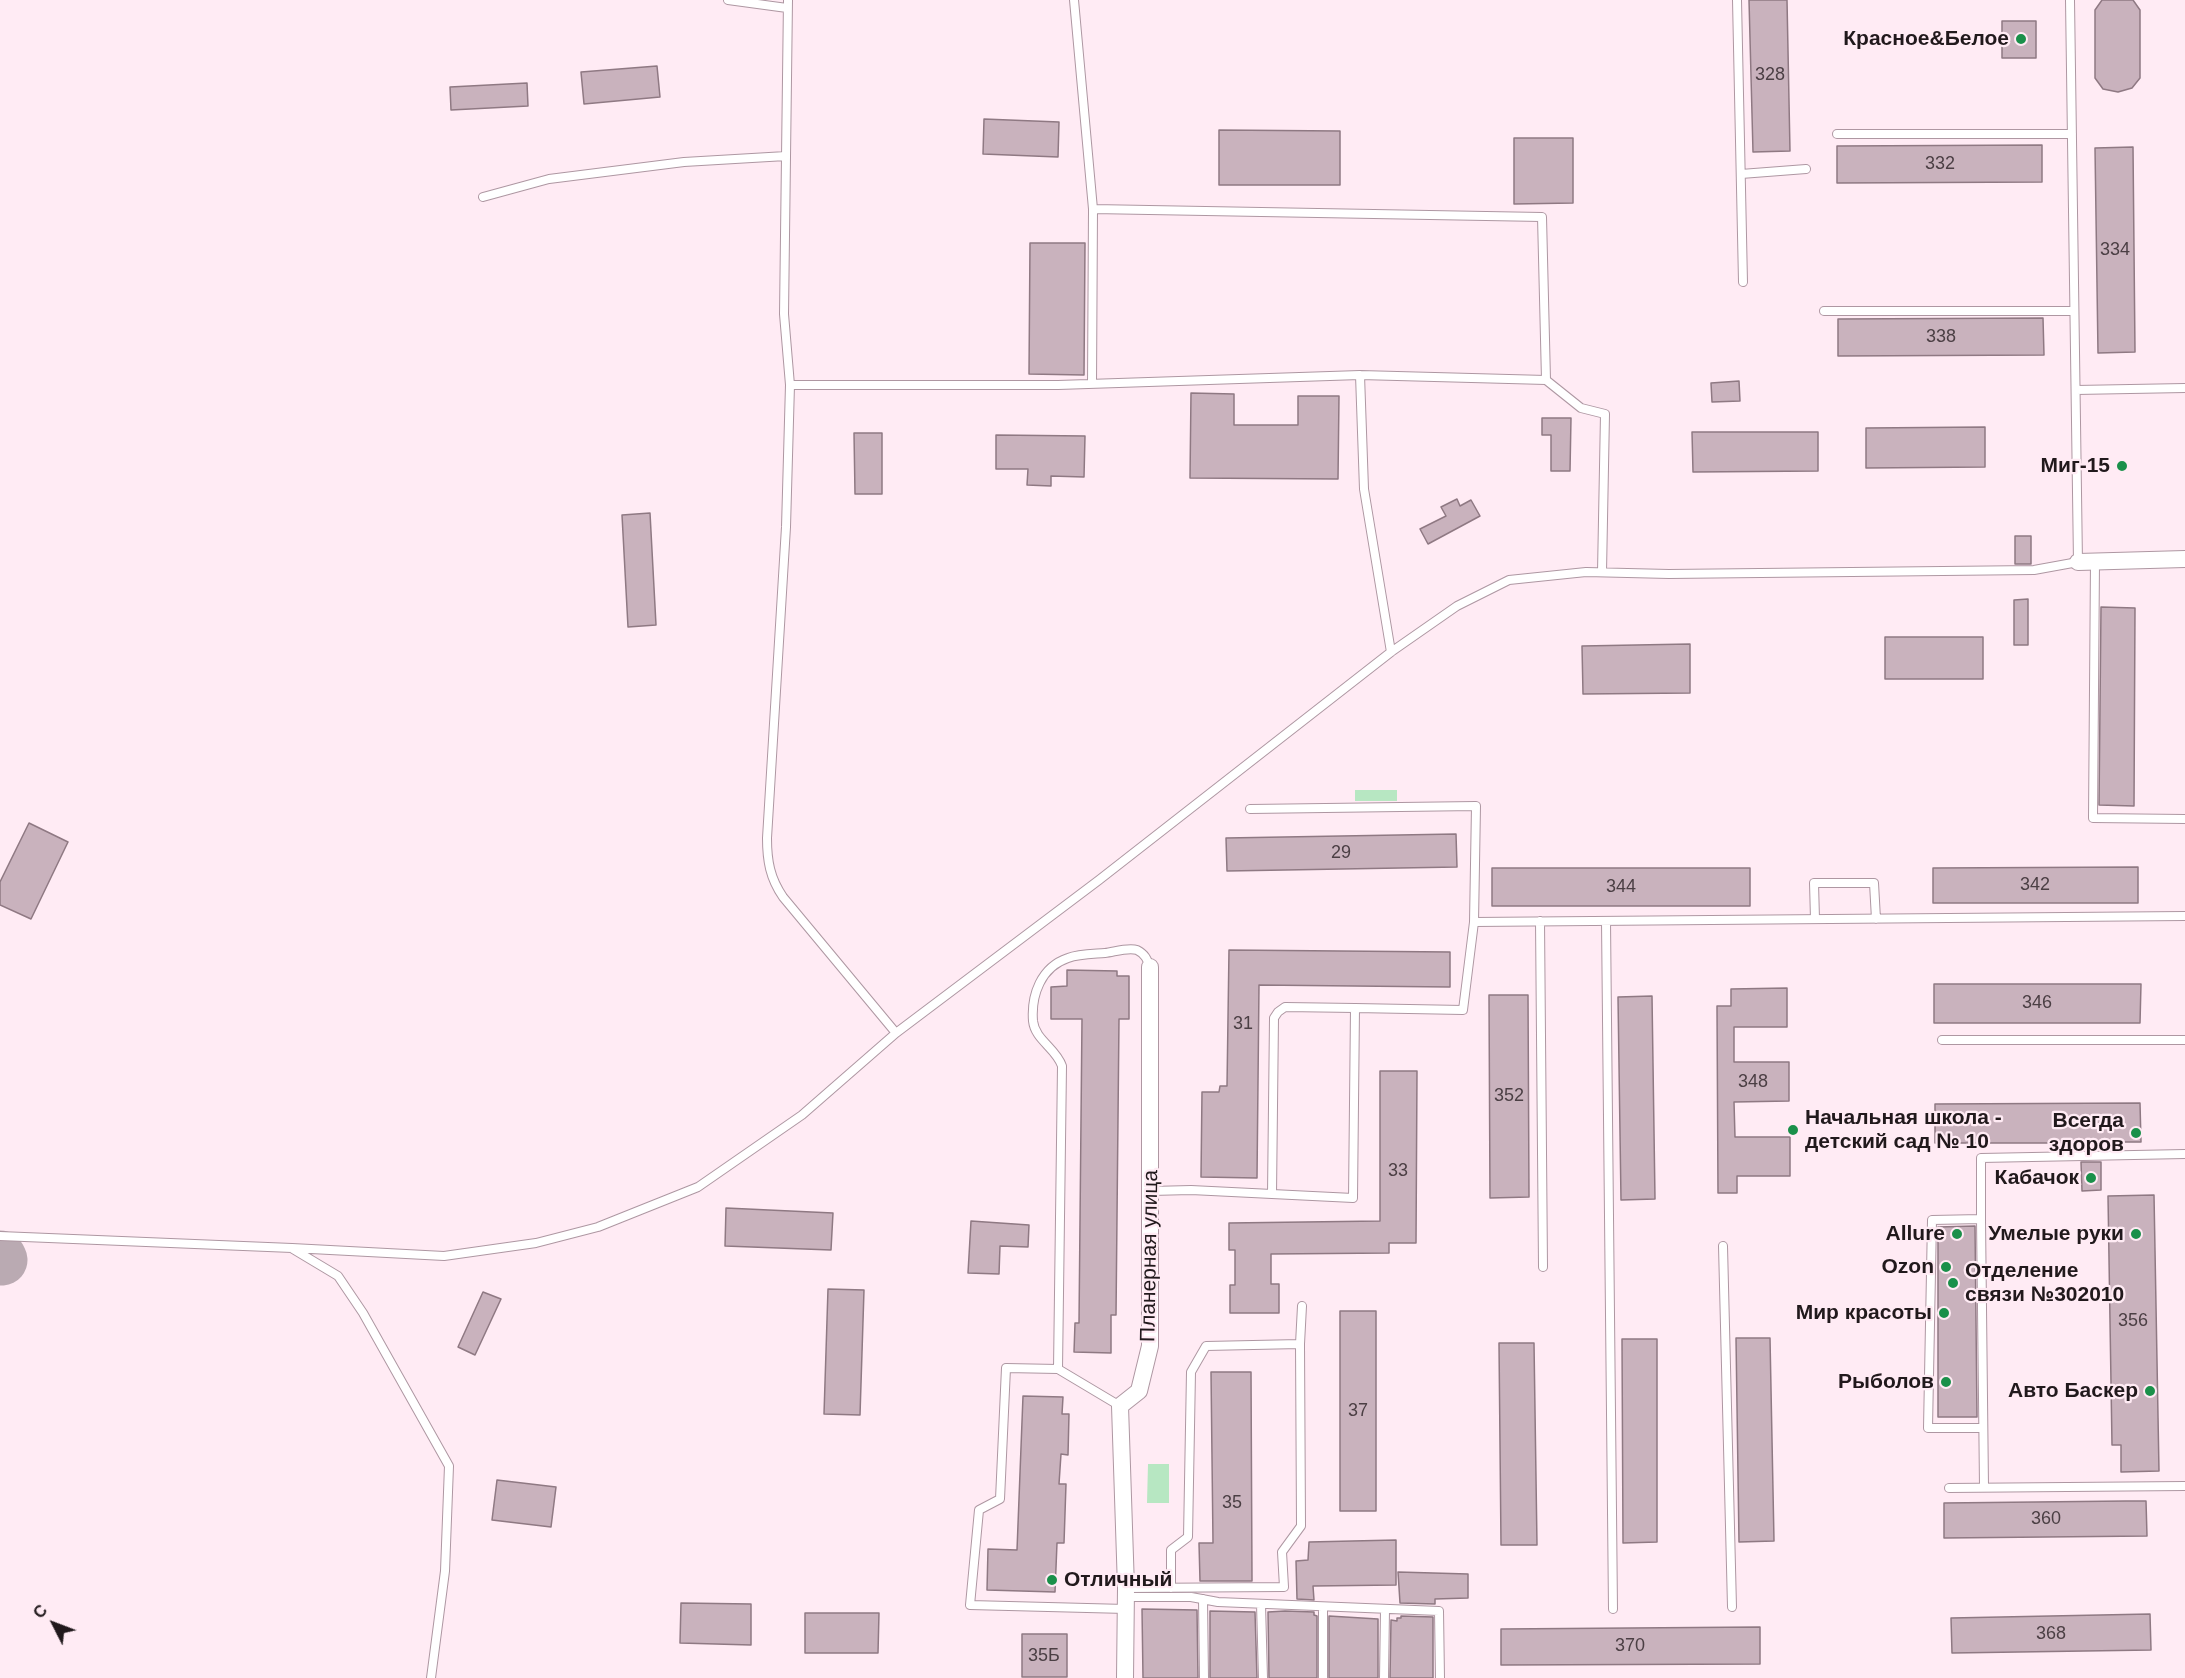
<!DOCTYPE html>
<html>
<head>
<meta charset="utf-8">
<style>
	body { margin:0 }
	#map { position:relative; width:2185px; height:1678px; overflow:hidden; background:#ffebf4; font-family:Arial,sans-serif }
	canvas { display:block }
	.north { position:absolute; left:24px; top:1594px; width:60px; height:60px; -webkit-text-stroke:4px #ffebf4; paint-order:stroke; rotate:312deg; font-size:16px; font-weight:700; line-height:24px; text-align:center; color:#21191c }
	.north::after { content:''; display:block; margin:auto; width:21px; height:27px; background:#21191c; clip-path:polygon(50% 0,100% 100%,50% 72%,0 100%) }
</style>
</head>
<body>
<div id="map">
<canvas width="2185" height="1678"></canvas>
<div class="north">С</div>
</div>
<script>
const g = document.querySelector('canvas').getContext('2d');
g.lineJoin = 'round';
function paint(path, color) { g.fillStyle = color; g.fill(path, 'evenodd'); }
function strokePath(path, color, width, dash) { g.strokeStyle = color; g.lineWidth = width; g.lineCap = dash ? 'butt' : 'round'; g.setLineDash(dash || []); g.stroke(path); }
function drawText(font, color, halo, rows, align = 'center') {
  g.font = font + ' Arial,sans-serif'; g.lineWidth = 4.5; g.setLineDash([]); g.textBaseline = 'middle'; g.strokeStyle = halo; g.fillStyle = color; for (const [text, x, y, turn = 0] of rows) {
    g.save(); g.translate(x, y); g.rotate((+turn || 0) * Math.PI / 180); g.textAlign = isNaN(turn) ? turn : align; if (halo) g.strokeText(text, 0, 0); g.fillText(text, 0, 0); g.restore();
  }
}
paint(new Path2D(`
	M 1355,790 L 1397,790 L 1397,801 L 1355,801 Z
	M 1148,1464 L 1169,1464 L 1169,1503 L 1147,1503 Z`), '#b7e7c2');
strokePath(new Path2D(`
	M 0,1256 L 2,1260`), '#baaab2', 51);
const building = new Path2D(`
	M 1749,0 L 1787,0 L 1790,151 L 1753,152 Z
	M 2102,0 L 2133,0 L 2140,10 L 2140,78 L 2132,88 L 2118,92 L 2103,89 L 2095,78 L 2095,10 Z
	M 2002,21 L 2036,21 L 2036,58 L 2002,58 Z
	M 657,66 L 660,97 L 584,104 L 581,72 Z
	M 527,83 L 528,106 L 451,110 L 450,87 Z
	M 984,119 L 1059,122 L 1058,157 L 983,154 Z
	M 1219,130 L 1340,131 L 1340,185 L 1219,185 Z
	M 1514,138 L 1573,138 L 1573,203 L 1514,204 Z
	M 2042,145 L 2042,182 L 1837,183 L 1837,146 Z
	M 2133,147 L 2135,352 L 2098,353 L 2095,148 Z
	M 1030,243 L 1085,243 L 1084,375 L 1029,374 Z
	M 2043,318 L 2044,355 L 1838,356 L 1838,319 Z
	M 1739,381 L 1740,401 L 1712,402 L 1711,383 Z
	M 1191,393 L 1234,394 L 1234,425 L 1298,425 L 1298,396 L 1339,396 L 1338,479 L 1190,478 Z
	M 1542,418 L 1571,418 L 1570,471 L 1551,471 L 1551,435 L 1542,435 Z
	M 1985,427 L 1985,467 L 1866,468 L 1866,428 Z
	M 1692,432 L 1818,432 L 1818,471 L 1693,472 Z
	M 854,433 L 882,433 L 882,494 L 855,494 Z
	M 996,435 L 1085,436 L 1084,477 L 1051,476 L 1051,486 L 1027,485 L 1028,469 L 996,469 Z
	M 1457,499 L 1460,506 L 1471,500 L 1480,516 L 1428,544 L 1420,529 L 1446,516 L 1441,507 Z
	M 650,513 L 656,625 L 628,627 L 622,515 Z
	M 2015,536 L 2031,536 L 2031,564 L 2015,564 Z
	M 2028,599 L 2028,645 L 2014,645 L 2014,600 Z
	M 2101,607 L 2135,608 L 2134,806 L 2099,805 Z
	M 1885,637 L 1983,637 L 1983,679 L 1885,679 Z
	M 1690,644 L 1690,693 L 1583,694 L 1582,646 Z
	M 29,823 L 68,842 L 31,919 L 0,905 L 0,882 Z
	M 1456,834 L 1457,867 L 1227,871 L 1226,838 Z
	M 2138,867 L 2138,903 L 1933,903 L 1933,868 Z
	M 1492,868 L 1750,868 L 1750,906 L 1492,906 Z
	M 1229,950 L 1450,952 L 1450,987 L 1259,985 L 1257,1178 L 1201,1177 L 1202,1092 L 1219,1092 L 1220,1086 L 1227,1086 Z
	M 1067,970 L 1117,971 L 1117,976 L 1129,976 L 1129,1019 L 1119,1019 L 1116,1315 L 1111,1315 L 1111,1353 L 1074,1352 L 1075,1323 L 1079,1323 L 1082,1019 L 1051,1019 L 1051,987 L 1067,986 Z
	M 1934,984 L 2141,984 L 2140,1023 L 1934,1023 Z
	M 1787,988 L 1787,1027 L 1734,1027 L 1734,1062 L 1789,1062 L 1789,1101 L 1734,1102 L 1735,1137 L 1790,1137 L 1790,1176 L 1737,1176 L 1737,1193 L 1718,1193 L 1717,1006 L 1731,1006 L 1731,989 Z
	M 1489,995 L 1528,995 L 1529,1197 L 1490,1198 Z
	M 1652,996 L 1655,1199 L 1621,1200 L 1618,997 Z
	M 1380,1071 L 1417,1071 L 1416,1243 L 1389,1243 L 1389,1253 L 1271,1254 L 1271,1284 L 1279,1284 L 1279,1313 L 1230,1313 L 1230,1285 L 1235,1285 L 1235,1250 L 1229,1250 L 1229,1223 L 1380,1221 Z
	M 2140,1103 L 2141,1142 L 2101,1142 L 2101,1149 L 2081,1150 L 2081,1143 L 1935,1143 L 1935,1104 Z
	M 2081,1162 L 2101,1162 L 2101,1190 L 2082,1191 Z
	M 2154,1195 L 2159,1471 L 2121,1472 L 2121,1445 L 2112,1445 L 2108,1196 Z
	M 726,1208 L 833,1213 L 831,1250 L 725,1246 Z
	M 971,1221 L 1029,1225 L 1028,1247 L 1000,1246 L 999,1274 L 968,1273 Z
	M 1975,1226 L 1977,1417 L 1938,1417 L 1938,1227 Z
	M 828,1289 L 864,1290 L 860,1415 L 824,1414 Z
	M 483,1292 L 501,1299 L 475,1355 L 458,1347 Z
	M 1340,1311 L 1376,1311 L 1376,1511 L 1340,1511 Z
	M 1736,1338 L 1770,1338 L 1774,1541 L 1739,1542 Z
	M 1622,1339 L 1657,1339 L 1657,1542 L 1623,1543 Z
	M 1499,1343 L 1534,1343 L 1537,1545 L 1501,1545 Z
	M 1211,1372 L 1251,1372 L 1252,1581 L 1200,1581 L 1199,1543 L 1213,1543 Z
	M 1023,1396 L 1063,1397 L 1062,1414 L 1069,1414 L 1068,1455 L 1061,1454 L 1059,1484 L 1066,1484 L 1064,1543 L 1057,1543 L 1055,1592 L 987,1590 L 988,1549 L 1017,1550 Z
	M 497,1480 L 556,1487 L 551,1527 L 492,1520 Z
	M 2126,1501 L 2146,1501 L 2147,1536 L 1944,1538 L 1944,1503 Z
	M 1396,1540 L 1396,1585 L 1313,1586 L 1314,1600 L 1297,1599 L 1296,1561 L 1308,1560 L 1309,1542 Z
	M 1398,1572 L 1468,1574 L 1468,1598 L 1435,1599 L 1435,1604 L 1400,1603 Z
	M 681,1603 L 751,1604 L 751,1645 L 680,1643 Z
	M 1142,1609 L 1197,1610 L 1198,1678 L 1143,1678 Z
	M 1210,1611 L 1255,1612 L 1257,1678 L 1210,1678 Z
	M 1285,1611 L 1314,1612 L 1314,1615 L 1317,1616 L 1317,1678 L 1269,1678 L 1268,1612 Z
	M 805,1613 L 879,1613 L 878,1653 L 805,1653 Z
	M 2150,1614 L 2151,1650 L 1952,1653 L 1951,1618 Z
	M 1329,1616 L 1378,1619 L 1378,1678 L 1329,1678 Z
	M 1401,1616 L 1433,1617 L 1433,1678 L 1390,1678 L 1391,1620 L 1397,1621 L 1397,1618 L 1401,1618 Z
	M 1760,1627 L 1760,1664 L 1501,1665 L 1501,1629 Z
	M 1022,1634 L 1067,1634 L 1067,1677 L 1022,1677 Z`);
paint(building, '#c9b2bd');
strokePath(building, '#8f7983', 1.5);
const lane = new Path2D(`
	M 728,0 L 787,8
	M 788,0 L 784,314 L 790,385 L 786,527 L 767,838 C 767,861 770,878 783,897 L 896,1033 L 1099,880 L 1391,652 L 1457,606 L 1509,580 L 1586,572 L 1669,574 L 2034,570 L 2078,562 L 2070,0
	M 1074,0 L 1093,209 L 1542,217 L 1546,380 L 1360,375
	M 1737,0 L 1743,282
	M 1837,134 L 2072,134
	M 1741,174 L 1806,169
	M 483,197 L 549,179 L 684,162 L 786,156
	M 1824,311 L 2074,311
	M 1546,380 L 1581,408 L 1605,414 L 1602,572
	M 1092,384 L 1093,209
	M 790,385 L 1058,385 L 1360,375 L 1364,489 L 1391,652
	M 2076,390 L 2185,388
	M 2095,561 L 2093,818 L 2185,819
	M 1815,919 L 1814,883 L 1874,883 L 1876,919
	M 1540,921 L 1543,1267
	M 1606,921 L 1613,1609
	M 1474,922 L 2185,916
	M 1942,1040 L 2185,1040
	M 1151,1191 L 1191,1190 L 1353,1198 L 1355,1008 L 1463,1010 L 1474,922 L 1476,806 L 1250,809
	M 1272,1194 L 1274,1018 L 1278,1012 L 1285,1007 L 1355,1008
	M 1981,1219 L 1984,1487
	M 0,1236 L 292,1248 L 444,1256 L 536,1243 L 598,1227 L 698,1187 L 802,1115 L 896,1033
	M 1723,1246 L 1732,1607
	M 293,1249 L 338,1276 L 363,1313 L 449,1466 L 445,1571 L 431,1678
	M 1058,1369 L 1062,1066 C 1056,1048 1035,1040 1033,1021 C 1031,995 1041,967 1068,958 C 1079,954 1094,954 1105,953 C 1114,952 1128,947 1137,950 C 1145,954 1147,959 1150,967
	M 1120,1406 L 1058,1369 L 1006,1368 L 1000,1499 L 979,1510 L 970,1605 L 1126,1609
	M 1983,1428 L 1928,1428 L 1932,1220 L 1981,1219 L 1981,1158 L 2185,1154
	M 1949,1488 L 2185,1486
	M 1126,1588 L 1284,1587 L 1282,1552 L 1301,1526 L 1300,1344 L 1302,1306
	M 1171,1588 L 1171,1550 L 1188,1537 L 1191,1372 L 1206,1346 L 1300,1344
	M 1126,1597 L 1191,1597 L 1218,1602 L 1439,1611 L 1440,1678
	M 1203,1599 L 1204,1678
	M 1261,1604 L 1263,1678
	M 1323,1607 L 1323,1678
	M 1384,1678 L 1385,1610`);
const street = new Path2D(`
	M 2078,562 L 2185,559
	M 1125,1678 L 1126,1588 L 1120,1406 L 1139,1391 L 1150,1346 L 1150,967`);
strokePath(lane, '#ae97a2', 10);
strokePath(street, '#ae97a2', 18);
strokePath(lane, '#fff', 8);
strokePath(street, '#fff', 16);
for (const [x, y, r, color] of [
	[2021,39,6,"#1a904a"],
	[2122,466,6,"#1a904a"],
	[1793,1130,6,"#1a904a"],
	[2136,1133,6,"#1a904a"],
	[2091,1178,6,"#1a904a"],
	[1957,1234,6,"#1a904a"],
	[2136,1234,6,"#1a904a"],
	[1946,1267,6,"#1a904a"],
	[1953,1283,6,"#1a904a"],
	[1944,1313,6,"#1a904a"],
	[1946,1382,6,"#1a904a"],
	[2150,1391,6,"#1a904a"],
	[1052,1580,6,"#1a904a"]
]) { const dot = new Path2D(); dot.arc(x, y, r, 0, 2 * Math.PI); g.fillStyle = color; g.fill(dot); strokePath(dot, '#ffebf4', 2); }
drawText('18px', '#4b3f44', null, [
	["328",1770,75],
	["332",1940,164],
	["334",2115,250],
	["338",1941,337],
	["29",1341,853],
	["342",2035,885],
	["344",1621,887],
	["346",2037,1003],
	["31",1243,1024],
	["348",1753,1082],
	["352",1509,1096],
	["33",1398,1171],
	["356",2133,1321],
	["37",1358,1411],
	["35",1232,1503],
	["360",2046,1519],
	["368",2051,1634],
	["370",1630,1646],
	["35Б",1044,1656]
]);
drawText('bold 21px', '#21191c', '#ffebf4', [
	["Красное&Белое",2009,39],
	["Миг-15",2110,466],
	["Начальная школа -",1805,1118,"left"],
	["детский сад № 10",1805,1142,"left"],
	["Всегда",2124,1121],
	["здоров",2124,1145],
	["Кабачок",2079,1178],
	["Allure",1945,1234],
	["Умелые руки",2124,1234],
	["Ozon",1934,1267],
	["Отделение",1965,1271,"left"],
	["связи №302010",1965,1295,"left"],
	["Мир красоты",1932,1313],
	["Рыболов",1934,1382],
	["Авто Баскер",2138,1391],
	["Отличный",1064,1580,"left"]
], 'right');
drawText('21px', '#21191c', '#ffebf4', [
	["Планерная улица",1150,1256,-89]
]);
</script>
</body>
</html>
